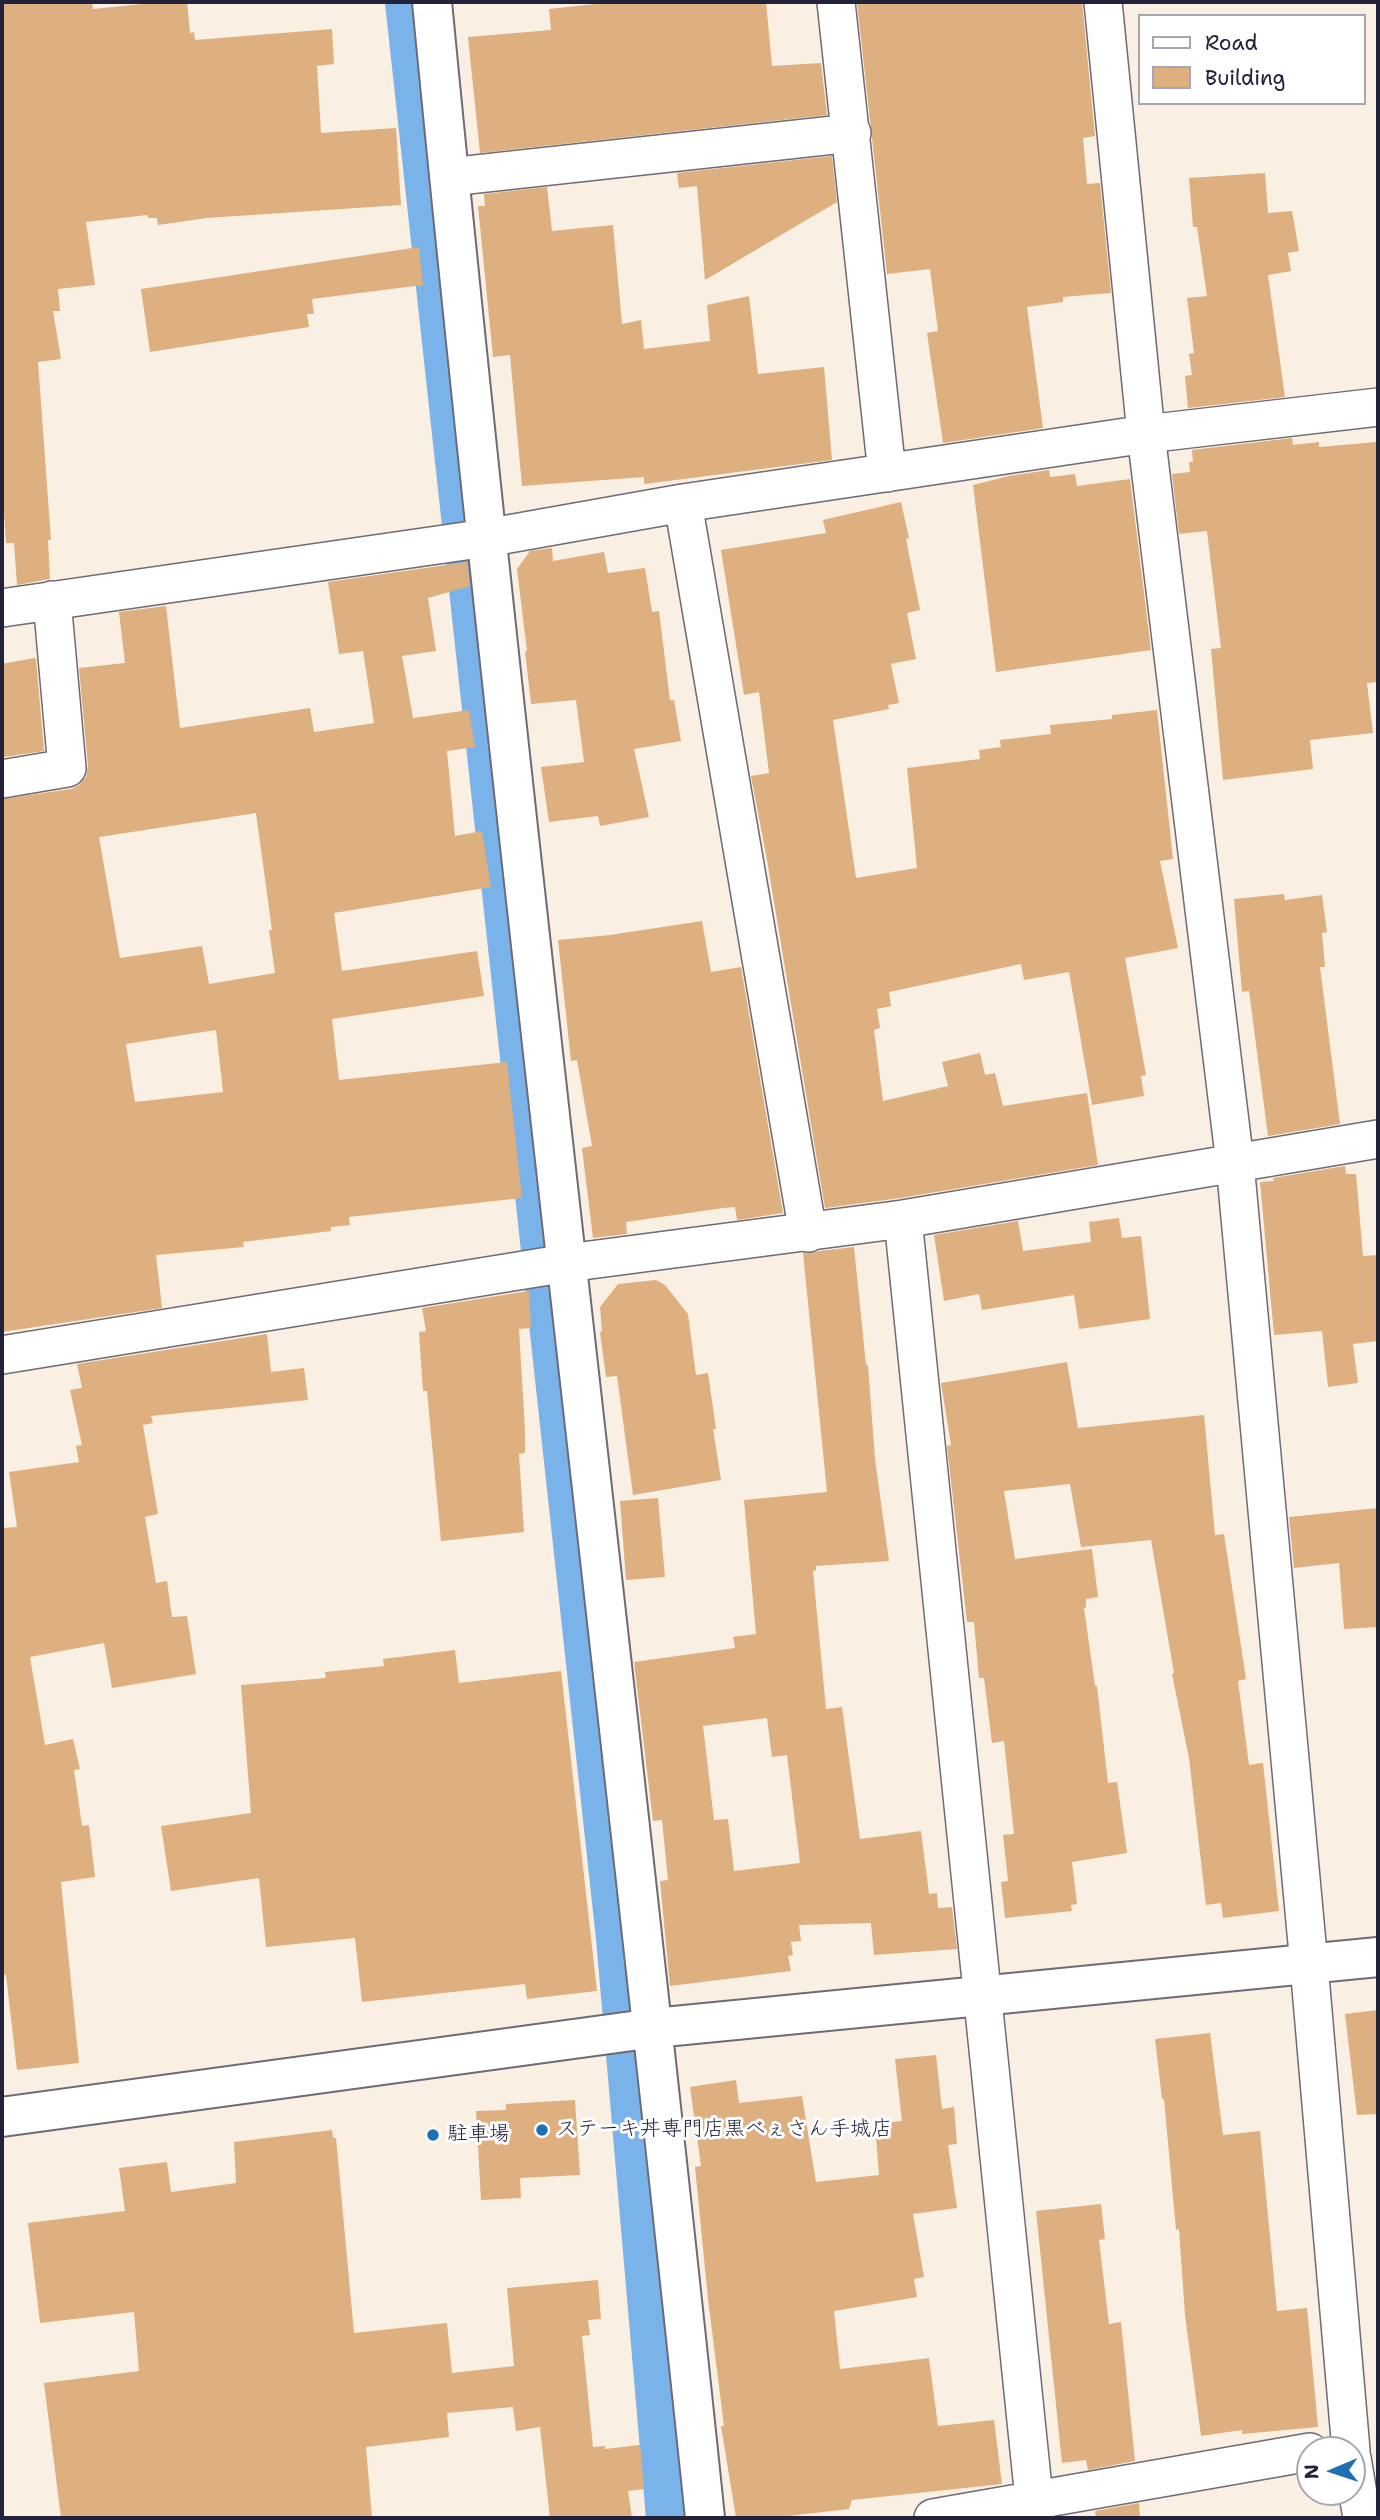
<!DOCTYPE html>
<html>
<head>
<meta charset="utf-8">
<style>
	body { margin:0 }
	#map { position:relative; width:1380px; height:2520px; overflow:hidden; background:#faefe3; font-family:"Shantell Sans",sans-serif }
	canvas { display:block }
	.frame { position:absolute; inset:0; border:4px solid #22223b; pointer-events:none }
	.legend { position:absolute; left:1138px; top:14px; width:228px; height:91px; box-sizing:border-box; background:#fff; border:2px solid #a7a7b1; margin:0; padding:9px 12px; list-style:none; font-size:21px; color:#22223b }
	.legend li { display:flex; align-items:center; gap:14px; height:35px }
	.legend b { width:35px; border:2px solid #a7a7b1 }
	.north { position:absolute; left:1296px; top:2436px; width:70px; height:70px; box-sizing:border-box; background:#fff; border:2px solid #a7a7b1; border-radius:50%; rotate:268deg; font-size:19px; font-weight:700; line-height:28px; text-align:center; color:#22223b }
	.north::after { content:''; display:block; margin:auto; width:24px; height:32px; background:#1f6fb2; clip-path:polygon(50% 0,100% 100%,50% 72%,0 100%) }
</style>
</head>
<body>
<div id="map">
<canvas width="1380" height="2520"></canvas>
<div class="frame"></div>
<ul class="legend">
<li><b style="height:9px;background:#fff"></b>Road</li>
<li><b style="height:19px;background:#deaf7f"></b>Building</li>
</ul>
<div class="north">N</div>
</div>
<script>
const g = document.querySelector('canvas').getContext('2d');
g.lineJoin = 'round';
function strokePath(path, color, width, dash) { g.strokeStyle = color; g.lineWidth = width; g.lineCap = dash ? 'butt' : 'round'; g.setLineDash(dash || []); g.stroke(path); }
function paint(path, color) { g.fillStyle = color; g.fill(path, 'evenodd'); }
function drawText(font, color, halo, rows, align = 'center') {
  g.font = font + ' "Shantell Sans","Klee One",sans-serif'; g.lineWidth = 6; g.setLineDash([]); g.textBaseline = 'middle'; g.strokeStyle = halo; g.fillStyle = color; for (const [text, x, y, turn = 0] of rows) {
    g.save(); g.translate(x, y); g.rotate((+turn || 0) * Math.PI / 180); g.textAlign = isNaN(turn) ? turn : align; if (halo) g.strokeText(text, 0, 0); g.fillText(text, 0, 0); g.restore();
  }
}
strokePath(new Path2D(`
	M 406,2 L 617,1938 L 667,2518`), '#7ab3ea', 42);
paint(new Path2D(`
	M 2,2 L 92,2 L 93,9 L 163,2 L 187,2 L 190,33 L 194,32 L 195,40 L 332,29 L 334,64 L 317,66 L 321,133 L 396,128 L 401,205 L 207,218 L 158,225 L 157,218 L 148,218 L 147,215 L 86,222 L 95,285 L 58,289 L 60,311 L 53,311 L 61,359 L 38,362 L 51,540 L 48,540 L 50,579 L 17,585 L 14,543 L 6,543 L 2,483 Z
	M 614,2 L 766,2 L 772,66 L 821,63 L 827,115 L 480,153 L 468,37 L 551,30 L 549,9 Z
	M 857,2 L 1082,2 L 1095,136 L 1083,138 L 1087,184 L 1100,183 L 1111,293 L 1063,297 L 1063,302 L 1027,307 L 1043,428 L 943,443 L 927,333 L 938,331 L 930,269 L 887,274 Z
	M 832,156 L 837,202 L 705,280 L 697,186 L 679,188 L 677,173 Z
	M 1265,173 L 1268,213 L 1292,211 L 1299,251 L 1288,253 L 1291,271 L 1268,275 L 1285,397 L 1188,408 L 1185,376 L 1192,375 L 1189,354 L 1194,353 L 1187,298 L 1207,296 L 1197,227 L 1193,227 L 1189,178 Z
	M 547,187 L 552,231 L 613,225 L 622,324 L 641,320 L 644,349 L 710,341 L 707,305 L 749,296 L 758,374 L 824,367 L 832,460 L 644,484 L 644,477 L 522,486 L 510,355 L 493,357 L 478,206 L 485,206 L 484,194 Z
	M 419,247 L 423,285 L 312,299 L 314,314 L 307,314 L 309,327 L 150,352 L 141,289 Z
	M 1292,438 L 1293,445 L 1319,442 L 1319,447 L 1376,442 L 1378,467 L 1378,682 L 1367,683 L 1373,733 L 1310,740 L 1313,769 L 1223,780 L 1211,649 L 1221,648 L 1207,531 L 1179,534 L 1172,474 L 1190,472 L 1189,462 L 1193,462 L 1192,450 Z
	M 1049,470 L 1050,477 L 1075,474 L 1077,486 L 1130,479 L 1151,650 L 996,672 L 973,485 L 1009,476 Z
	M 901,502 L 909,538 L 906,539 L 920,610 L 907,613 L 916,659 L 891,664 L 899,703 L 888,705 L 889,709 L 833,720 L 856,878 L 917,868 L 907,768 L 980,759 L 979,750 L 1001,747 L 1000,740 L 1051,734 L 1050,725 L 1112,719 L 1112,715 L 1157,710 L 1173,859 L 1160,861 L 1178,948 L 1125,958 L 1146,1075 L 1141,1076 L 1144,1096 L 1092,1105 L 1069,972 L 1024,980 L 1021,964 L 889,992 L 891,1006 L 877,1009 L 880,1028 L 874,1030 L 883,1101 L 948,1086 L 942,1062 L 980,1053 L 985,1075 L 995,1073 L 1003,1106 L 1087,1093 L 1098,1165 L 900,1198 L 825,1208 L 767,860 L 751,776 L 769,773 L 759,692 L 744,695 L 721,550 L 826,533 L 823,520 Z
	M 552,548 L 553,561 L 604,552 L 608,573 L 645,568 L 652,612 L 659,611 L 670,700 L 674,700 L 681,741 L 634,749 L 649,817 L 600,826 L 598,816 L 549,822 L 541,767 L 584,762 L 576,700 L 531,704 L 525,651 L 527,651 L 517,569 L 530,551 Z
	M 467,562 L 470,586 L 428,598 L 436,651 L 402,656 L 413,718 L 469,710 L 475,747 L 447,751 L 455,836 L 482,831 L 491,887 L 334,913 L 342,971 L 477,951 L 484,996 L 332,1019 L 339,1080 L 507,1062 L 522,1198 L 349,1217 L 350,1225 L 331,1227 L 331,1231 L 243,1242 L 244,1247 L 156,1255 L 162,1308 L 2,1332 L 2,799 L 71,789 L 79,785 L 86,777 L 88,766 L 79,668 L 125,663 L 119,612 L 166,606 L 180,728 L 310,708 L 314,732 L 374,723 L 363,651 L 339,654 L 328,582 ZM 256,813 L 272,930 L 269,930 L 275,973 L 209,984 L 202,946 L 120,958 L 99,837 ZM 216,1030 L 223,1092 L 135,1102 L 126,1044 Z
	M 34,658 L 36,659 L 44,751 L 4,757 L 2,740 L 2,664 Z
	M 1284,894 L 1285,900 L 1322,895 L 1327,932 L 1322,933 L 1325,967 L 1320,967 L 1340,1124 L 1268,1136 L 1249,991 L 1242,992 L 1234,899 Z
	M 702,921 L 711,972 L 741,967 L 783,1213 L 737,1220 L 735,1207 L 723,1208 L 626,1222 L 627,1234 L 593,1238 L 582,1148 L 592,1146 L 577,1060 L 571,1061 L 558,940 L 610,935 Z
	M 1345,1166 L 1346,1174 L 1356,1174 L 1363,1256 L 1378,1255 L 1378,1341 L 1353,1344 L 1358,1383 L 1328,1387 L 1322,1331 L 1274,1335 L 1260,1182 L 1274,1181 L 1273,1178 Z
	M 1119,1218 L 1122,1238 L 1141,1236 L 1150,1319 L 1079,1329 L 1074,1295 L 982,1310 L 979,1294 L 944,1301 L 934,1235 L 1018,1221 L 1023,1251 L 1091,1242 L 1089,1222 Z
	M 854,1247 L 866,1365 L 868,1365 L 875,1459 L 889,1561 L 816,1566 L 816,1570 L 813,1571 L 826,1709 L 842,1707 L 860,1839 L 921,1831 L 929,1894 L 937,1893 L 938,1908 L 952,1907 L 957,1949 L 874,1955 L 871,1923 L 799,1925 L 801,1941 L 791,1942 L 793,1955 L 788,1956 L 791,1971 L 670,1986 L 660,1881 L 668,1880 L 662,1820 L 653,1821 L 634,1662 L 735,1648 L 733,1637 L 756,1634 L 744,1500 L 827,1492 L 803,1253 ZM 767,1718 L 772,1757 L 787,1755 L 800,1863 L 734,1871 L 728,1819 L 714,1820 L 703,1726 Z
	M 656,1280 L 665,1285 L 688,1314 L 696,1375 L 708,1373 L 716,1429 L 713,1429 L 721,1480 L 633,1495 L 617,1376 L 606,1377 L 600,1332 L 602,1331 L 600,1307 L 618,1284 Z
	M 529,1291 L 531,1328 L 519,1329 L 525,1430 L 525,1453 L 519,1454 L 524,1532 L 441,1541 L 427,1391 L 423,1391 L 419,1332 L 426,1331 L 422,1308 Z
	M 267,1334 L 271,1372 L 304,1368 L 308,1400 L 151,1416 L 153,1423 L 143,1425 L 158,1514 L 145,1517 L 156,1583 L 167,1581 L 172,1617 L 187,1616 L 196,1674 L 112,1688 L 104,1643 L 30,1657 L 45,1745 L 73,1739 L 80,1769 L 74,1770 L 82,1826 L 89,1825 L 95,1877 L 61,1882 L 79,2063 L 17,2070 L 6,1975 L 2,1975 L 2,1528 L 17,1527 L 9,1472 L 79,1462 L 76,1446 L 82,1445 L 70,1390 L 82,1388 L 77,1364 Z
	M 1067,1362 L 1078,1428 L 1204,1415 L 1215,1535 L 1224,1534 L 1246,1679 L 1238,1681 L 1249,1765 L 1263,1763 L 1279,1911 L 1223,1918 L 1221,1903 L 1206,1905 L 1189,1758 L 1172,1674 L 1174,1673 L 1151,1540 L 1081,1547 L 1070,1484 L 1004,1491 L 1015,1559 L 1092,1549 L 1098,1597 L 1086,1599 L 1086,1607 L 1084,1608 L 1095,1686 L 1097,1686 L 1108,1783 L 1117,1782 L 1127,1853 L 1072,1862 L 1077,1904 L 1071,1905 L 1072,1911 L 1005,1918 L 1001,1882 L 1008,1881 L 1003,1835 L 1014,1834 L 1004,1741 L 992,1743 L 984,1678 L 979,1678 L 974,1622 L 967,1622 L 947,1446 L 951,1445 L 941,1383 Z
	M 658,1498 L 665,1577 L 626,1580 L 620,1501 Z
	M 1378,1508 L 1378,1627 L 1344,1629 L 1339,1563 L 1294,1568 L 1289,1517 Z
	M 455,1650 L 459,1683 L 561,1671 L 597,1991 L 527,1999 L 525,1984 L 362,2002 L 355,1938 L 266,1947 L 259,1878 L 171,1891 L 161,1826 L 251,1813 L 241,1685 L 326,1678 L 325,1672 L 384,1666 L 383,1659 Z
	M 1378,2010 L 1378,2114 L 1357,2115 L 1345,2014 Z
	M 1210,2033 L 1223,2135 L 1260,2131 L 1277,2311 L 1307,2308 L 1318,2427 L 1242,2434 L 1242,2430 L 1201,2436 L 1185,2315 L 1179,2229 L 1176,2230 L 1164,2099 L 1162,2099 L 1155,2039 Z
	M 936,2055 L 942,2109 L 954,2107 L 957,2144 L 948,2145 L 957,2208 L 913,2214 L 924,2277 L 914,2279 L 917,2297 L 834,2311 L 840,2369 L 929,2358 L 938,2426 L 994,2420 L 1002,2484 L 852,2500 L 849,2509 L 771,2518 L 736,2518 L 721,2426 L 724,2426 L 708,2299 L 695,2167 L 701,2166 L 690,2087 L 736,2080 L 739,2103 L 802,2096 L 816,2182 L 879,2175 L 875,2124 L 902,2121 L 895,2059 Z
	M 575,2100 L 580,2175 L 520,2178 L 521,2198 L 481,2200 L 476,2111 L 506,2110 L 506,2104 Z
	M 332,2130 L 333,2138 L 336,2138 L 354,2333 L 447,2323 L 452,2373 L 514,2366 L 507,2288 L 598,2280 L 601,2319 L 588,2320 L 590,2335 L 582,2336 L 593,2447 L 605,2446 L 605,2449 L 640,2445 L 644,2489 L 628,2491 L 632,2518 L 550,2518 L 540,2427 L 516,2431 L 513,2407 L 447,2413 L 449,2437 L 366,2447 L 372,2518 L 61,2518 L 44,2383 L 139,2371 L 134,2312 L 40,2323 L 28,2223 L 125,2211 L 119,2168 L 167,2162 L 171,2192 L 236,2183 L 234,2142 Z
	M 1101,2204 L 1105,2239 L 1099,2240 L 1109,2324 L 1121,2322 L 1135,2461 L 1088,2470 L 1086,2460 L 1062,2463 L 1036,2211 Z
	M 1139,2503 L 1140,2518 L 1096,2518 L 1095,2511 Z`), '#deaf7f');
const minor = new Path2D(`
	M 836,2 L 887,473
	M 1103,2 L 1146,434 L 1235,1163 L 1309,1965 L 1351,2450
	M 449,177 L 852,133
	M 683,503 L 808,1233
	M 2,608 L 486,538 L 683,503 L 1146,434 L 1378,407
	M 2,779 L 67,768 L 52,600
	M 903,1219 L 1036,2518
	M 2,1355 L 567,1263 L 903,1219 L 1378,1139
	M 1352,2458 L 1362,2518
	M 933,2518 L 1310,2452`);
const tertiary = new Path2D(`
	M 432,2 C 513,842 618,1679 705,2518
	M 2,2117 L 654,2028 L 1378,1957`);
strokePath(minor, '#6e6a76', 40);
strokePath(tertiary, '#6e6a76', 42);
strokePath(minor, '#fff', 37);
strokePath(tertiary, '#fff', 38);
for (const [x, y, r, color] of [
	[542,2130,7,"#1f6fb2"],
	[433,2135,7,"#1f6fb2"]
]) { const dot = new Path2D(); dot.arc(x, y, r, 0, 2 * Math.PI); g.fillStyle = color; g.fill(dot); strokePath(dot, '#fff', 2.5); }
drawText('21px', '#22223b', '#fff', [
	["ステーキ丼専門店黒べぇさん手城店",556,2130],
	["駐車場",447,2135]
], 'left');
</script>
</body>
</html>
